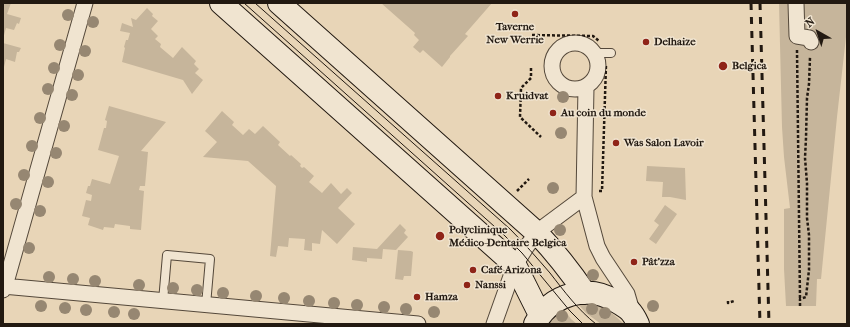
<!DOCTYPE html>
<html>
<head>
<meta charset="utf-8">
<style>
	body { margin:0 }
	#map { position:relative; width:850px; height:327px; overflow:hidden; background:#e8d5b7; font-family:"IM FELL French Canon",serif }
	canvas { display:block }
	.frame { position:absolute; inset:0; border:4px solid #221911; pointer-events:none }
	.north { position:absolute; left:798px; top:12px; width:40px; height:40px; -webkit-text-stroke:3px #f0e4d0; paint-order:stroke; rotate:321deg; font-size:11px; font-weight:700; line-height:16px; text-align:center; color:#221911 }
	.north::after { content:''; display:block; margin:auto; width:14px; height:18px; background:#221911; clip-path:polygon(50% 0,100% 100%,50% 72%,0 100%) }
</style>
</head>
<body>
<div id="map">
<canvas width="850" height="327"></canvas>
<div class="frame"></div>
<div class="north">N</div>
</div>
<script>
const g = document.querySelector('canvas').getContext('2d');
g.lineJoin = 'round';
function paint(path, color) { g.fillStyle = color; g.fill(path, 'evenodd'); }
function strokePath(path, color, width, dash) { g.strokeStyle = color; g.lineWidth = width; g.lineCap = dash ? 'butt' : 'round'; g.setLineDash(dash || []); g.stroke(path); }
function drawText(font, color, halo, rows, align = 'center') {
  g.font = font + ' "IM FELL French Canon",serif'; g.lineWidth = 3; g.setLineDash([]); g.textBaseline = 'middle'; g.strokeStyle = halo; g.fillStyle = color; for (const [text, x, y, turn = 0] of rows) {
    g.save(); g.translate(x, y); g.rotate((+turn || 0) * Math.PI / 180); g.textAlign = isNaN(turn) ? turn : align; if (halo) g.strokeText(text, 0, 0); g.fillText(text, 0, 0); g.restore();
  }
}
paint(new Path2D(`
	M 3,3 L 11,3 L 7,14 L 21,18 L 19,24 L 17,23 L 14,30 L 6,28 L 3,39 Z
	M 381,3 L 492,3 L 465,34 L 468,36 L 450,56 L 450,57 L 442,67 L 423,50 L 420,53 L 413,47 L 419,40 L 414,35 L 415,33 Z
	M 779,3 L 847,3 L 847,28 L 837,117 L 821,279 L 817,279 L 816,306 L 786,306 L 784,269 L 784,209 L 790,208 L 784,157 L 782,127 Z
	M 147,8 L 153,14 L 152,16 L 158,21 L 151,29 L 158,36 L 155,39 L 161,44 L 160,47 L 173,58 L 182,47 L 196,61 L 194,64 L 199,69 L 195,73 L 203,80 L 192,94 L 183,80 L 122,62 L 125,48 L 124,47 L 126,40 L 128,40 L 130,33 L 120,31 L 122,23 L 133,27 L 131,18 L 136,20 Z
	M 3,43 L 21,48 L 19,52 L 17,52 L 15,62 L 6,59 L 3,71 Z
	M 109,106 L 166,122 L 141,151 L 148,152 L 145,186 L 140,186 L 139,190 L 144,191 L 141,230 L 130,229 L 130,226 L 115,224 L 114,228 L 104,227 L 103,230 L 88,225 L 90,218 L 82,216 L 86,200 L 91,201 L 92,195 L 86,193 L 88,186 L 90,186 L 92,179 L 110,184 L 119,156 L 98,150 L 104,128 L 106,128 L 107,121 L 105,120 Z
	M 222,111 L 234,122 L 232,125 L 243,135 L 249,129 L 255,134 L 263,126 L 280,142 L 278,145 L 290,156 L 291,155 L 301,164 L 300,166 L 302,168 L 304,167 L 314,176 L 309,182 L 322,193 L 331,183 L 341,194 L 347,188 L 352,193 L 338,208 L 355,224 L 337,244 L 322,230 L 320,244 L 312,243 L 312,251 L 304,250 L 305,239 L 289,238 L 288,247 L 278,246 L 276,257 L 270,256 L 276,186 L 248,161 L 203,157 L 217,142 L 205,131 Z
	M 647,166 L 685,168 L 686,200 L 670,197 L 662,197 L 663,182 L 646,181 Z
	M 665,205 L 677,214 L 656,244 L 649,239 L 659,225 L 654,221 Z
	M 400,224 L 406,230 L 404,233 L 408,237 L 396,250 L 383,249 L 382,259 L 367,258 L 367,262 L 352,260 L 353,247 L 377,249 Z
	M 398,250 L 411,251 L 413,252 L 411,276 L 404,276 L 403,280 L 395,279 Z
	M 588,303 C 591,303 595,304 598,305 C 608,308 616,317 624,324 L 601,324 L 586,313 L 578,304 Z
	M 563,308 L 571,319 L 577,324 L 549,324 L 550,321 Z`), '#c6b59b');
const lane = new Path2D(`
	M 595,53 L 611,53
	M 163,301 L 167,255 L 210,259 L 206,305`);
const street = new Path2D(`
	M 796,3 L 797,36 L 809,38 L 811,42
	M552 66a23 23 0 1 1 46 0a23 23 0 1 1-46 0Z
	M 586,87 L 584,197 L 597,246 L 603,258 L 627,294 L 632,311
	M 3,286 L 418,324
	M 3,290 L 5,286 L 85,3
	M 494,324 L 515,265 L 527,246 L 537,233 L 545,226 L 584,197`);
const secondary = new Path2D(`
	M 221,3 L 515,265 L 540,315
	M 279,3 L 537,233 C 555,252 570,271 585,293
	M 535,324 C 551,294 588,283 617,302 C 629,309 632,311 638,324`);
strokePath(lane, '#54483a', 10);
strokePath(street, '#54483a', 17);
strokePath(secondary, '#221911', 24);
strokePath(new Path2D(`
	M 532,35 L 593,36 L 599,41
	M 797,50 L 800,299
	M 531,68 L 531,78 L 521,88 L 520,117 L 541,137
	M 517,191 L 529,179
	M 599,191 L 602,191 L 606,65
	M 728,301 L 728,303 L 734,301
	M 800,306 L 800,299 L 806,297 L 809,270 L 809,235 L 807,218 L 807,183 L 805,158 L 806,138 L 807,98 L 809,84 L 810,57`), '#221911', 2.5, [3, 2]);
strokePath(lane, '#f0e4d0', 8);
strokePath(street, '#f0e4d0', 15);
strokePath(secondary, '#f0e4d0', 22);
strokePath(new Path2D(`
	M 244,3 L 504,235 L 522,253 L 570,311 L 583,324
	M 255,3 L 510,229 C 524,243 537,258 550,273 C 564,291 578,310 596,324`), '#221911', 1);
strokePath(new Path2D(`
	M 751,3 L 760,324
	M 760,3 L 769,324`), '#221911', 3, [7, 7]);
g.fillStyle = '#968772';
for (const [x, y] of [
	[68,15],
	[93,22],
	[60,45],
	[85,51],
	[54,68],
	[78,75],
	[48,89],
	[72,95],
	[563,97],
	[40,118],
	[64,126],
	[561,133],
	[32,146],
	[56,153],
	[24,175],
	[48,182],
	[553,188],
	[16,204],
	[40,211],
	[560,230],
	[29,248],
	[593,275],
	[49,277],
	[73,279],
	[95,281],
	[139,285],
	[173,288],
	[197,290],
	[223,293],
	[256,296],
	[284,298],
	[309,301],
	[334,303],
	[357,305],
	[41,306],
	[653,306],
	[384,307],
	[65,308],
	[406,309],
	[592,309],
	[86,310],
	[114,312],
	[434,312],
	[605,313],
	[134,314],
	[562,316]
]) { g.beginPath(); g.arc(x, y, 6, 0, 2 * Math.PI); g.fill(); }
for (const [x, y, r, color] of [
	[515,14,4,"#8f2418"],
	[646,42,4,"#8f2418"],
	[723,66,5,"#8f2418"],
	[498,96,4,"#8f2418"],
	[553,113,4,"#8f2418"],
	[616,143,4,"#8f2418"],
	[440,236,5,"#8f2418"],
	[634,262,4,"#8f2418"],
	[473,270,4,"#8f2418"],
	[467,285,4,"#8f2418"],
	[417,297,4,"#8f2418"]
]) { const dot = new Path2D(); dot.arc(x, y, r, 0, 2 * Math.PI); g.fillStyle = color; g.fill(dot); strokePath(dot, '#f0e4d0', 1.5); }
drawText('bold 11px', '#221911', '#f0e4d0', [
	["Taverne",515,27,"center"],
	["New Werrie",515,40,"center"],
	["Delhaize",654,42],
	["Belgica",732,66],
	["Kruidvat",506,96],
	["Au coin du monde",561,113],
	["Was Salon Lavoir",624,143],
	["Polyclinique",449,230],
	["Médico-Dentaire Belgica",449,243],
	["Pât'zza",642,262],
	["Café Arizona",481,270],
	["Nanssi",475,285],
	["Hamza",425,297]
], 'left');
</script>
</body>
</html>
